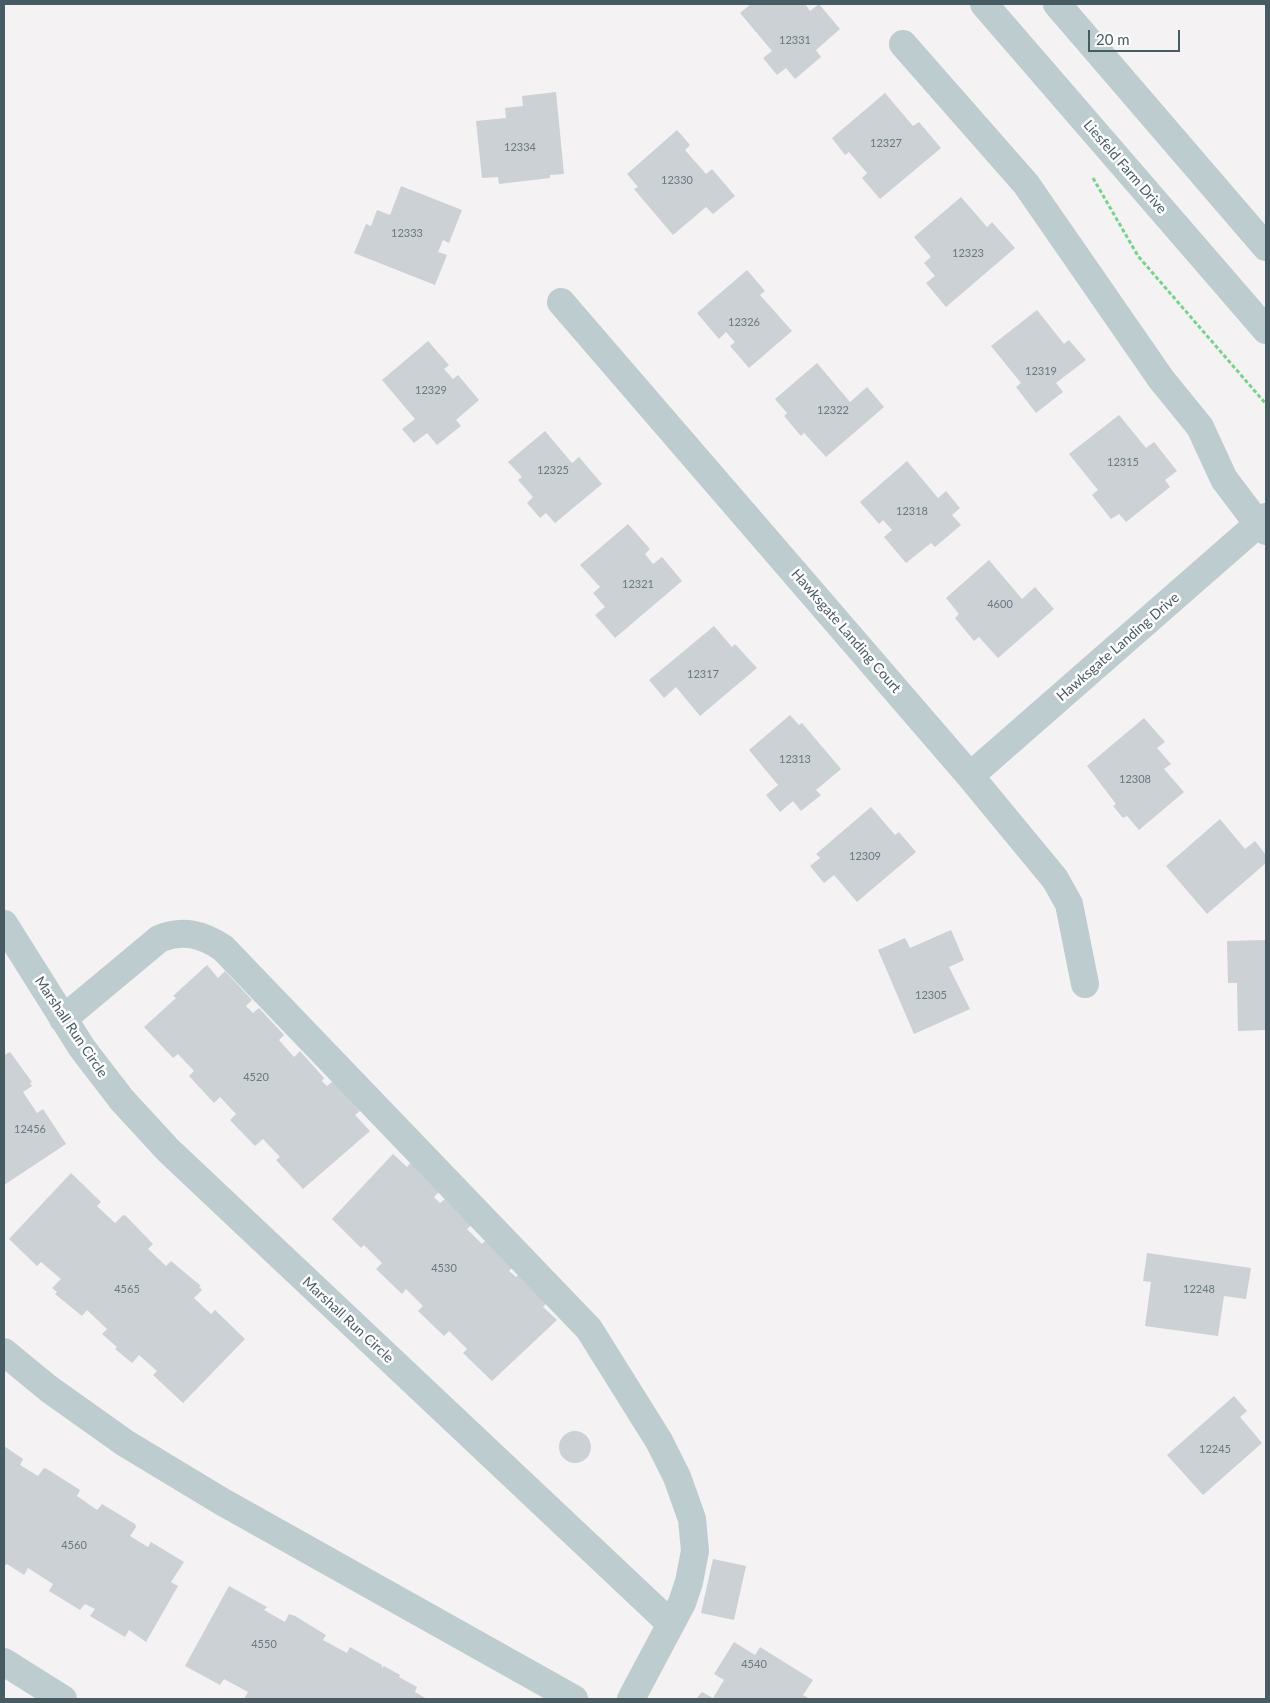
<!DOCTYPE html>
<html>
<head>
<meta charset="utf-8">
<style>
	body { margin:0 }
	#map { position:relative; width:1270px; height:1703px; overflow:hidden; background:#f4f2f2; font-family:Lato,sans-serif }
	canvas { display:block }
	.frame { position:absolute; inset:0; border:5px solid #475c62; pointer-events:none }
	.scale { position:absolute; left:1088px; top:30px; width:92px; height:22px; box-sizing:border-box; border:2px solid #475c62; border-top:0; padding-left:6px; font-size:15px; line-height:18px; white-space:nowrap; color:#475c62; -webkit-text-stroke:4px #fff; paint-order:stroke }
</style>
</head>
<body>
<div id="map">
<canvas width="1270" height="1703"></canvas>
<div class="frame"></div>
<div class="scale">20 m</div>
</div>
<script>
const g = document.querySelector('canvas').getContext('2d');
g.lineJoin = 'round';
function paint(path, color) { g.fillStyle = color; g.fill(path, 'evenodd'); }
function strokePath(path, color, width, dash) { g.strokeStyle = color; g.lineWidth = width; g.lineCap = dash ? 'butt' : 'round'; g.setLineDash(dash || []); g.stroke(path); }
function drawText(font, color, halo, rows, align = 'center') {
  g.font = font + ' Lato,sans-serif'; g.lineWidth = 5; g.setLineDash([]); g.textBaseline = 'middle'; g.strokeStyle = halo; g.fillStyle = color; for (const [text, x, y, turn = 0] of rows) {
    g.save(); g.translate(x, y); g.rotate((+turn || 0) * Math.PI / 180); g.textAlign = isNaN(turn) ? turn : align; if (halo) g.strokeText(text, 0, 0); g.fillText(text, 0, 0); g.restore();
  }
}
paint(new Path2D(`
	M 751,4 L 805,4 L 810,11 L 819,4 L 840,29 L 816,50 L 821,57 L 795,79 L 786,68 L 777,75 L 763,58 L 772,51 L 740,13 Z
	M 556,92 L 564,174 L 550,175 L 550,178 L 499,184 L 498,177 L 482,178 L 476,121 L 506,118 L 505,108 L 523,106 L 522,96 Z
	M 885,93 L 913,126 L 919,122 L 941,148 L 880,199 L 862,178 L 867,173 L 849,152 L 845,155 L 832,138 Z
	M 677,130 L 690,145 L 685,150 L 706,174 L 712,169 L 735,196 L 713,214 L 706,207 L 673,235 L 634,189 L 638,187 L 627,174 Z
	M 401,186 L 462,210 L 449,243 L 443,240 L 438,252 L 447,255 L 435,285 L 354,253 L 366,224 L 371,226 L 377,210 L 390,215 Z
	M 961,197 L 987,227 L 992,222 L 1015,248 L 946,307 L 926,283 L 935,276 L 924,263 L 931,257 L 914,237 Z
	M 747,270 L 765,291 L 760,295 L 792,331 L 749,368 L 730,346 L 735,342 L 726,332 L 719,339 L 697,313 Z
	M 1037,310 L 1064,344 L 1069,340 L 1086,360 L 1056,383 L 1063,392 L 1036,413 L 1016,387 L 1021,383 L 991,346 Z
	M 428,341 L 449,365 L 444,369 L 453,379 L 458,375 L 479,400 L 456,420 L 461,426 L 437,445 L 427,433 L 414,443 L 402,429 L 415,419 L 382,380 Z
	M 817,363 L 850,402 L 867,387 L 884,407 L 826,457 L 804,433 L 801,436 L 784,416 L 787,413 L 775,399 Z
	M 1119,415 L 1146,448 L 1154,442 L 1177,471 L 1165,480 L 1170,487 L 1126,522 L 1119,514 L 1111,519 L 1092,495 L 1098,490 L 1069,454 Z
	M 545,431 L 572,463 L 579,457 L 602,484 L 555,523 L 546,513 L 540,518 L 527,503 L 533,497 L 518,480 L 522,477 L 508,462 Z
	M 907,461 L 938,498 L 946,491 L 960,508 L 952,515 L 961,525 L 935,547 L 931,543 L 906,563 L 884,537 L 892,530 L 883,520 L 879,524 L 860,502 Z
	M 628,524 L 650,549 L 645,554 L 653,564 L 662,557 L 682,581 L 615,638 L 595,615 L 605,607 L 593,593 L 600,587 L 580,565 Z
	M 989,560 L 1022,599 L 1035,587 L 1054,609 L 998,658 L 979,637 L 974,641 L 955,618 L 959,614 L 946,598 Z
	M 714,626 L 732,647 L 735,644 L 757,668 L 700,716 L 676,687 L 664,698 L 649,680 Z
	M 790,715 L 799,725 L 802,723 L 841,769 L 816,790 L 821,795 L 801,811 L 793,801 L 780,812 L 766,795 L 778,785 L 749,750 Z
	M 1144,718 L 1165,742 L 1157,748 L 1171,764 L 1164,769 L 1184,792 L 1139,830 L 1127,816 L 1123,818 L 1113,806 L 1116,804 L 1087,766 Z
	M 871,807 L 895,835 L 899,832 L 916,852 L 857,902 L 834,875 L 824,883 L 810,866 L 820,858 L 816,854 Z
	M 1220,819 L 1245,849 L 1255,841 L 1266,855 L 1266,863 L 1207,914 L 1166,866 Z
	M 951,930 L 964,960 L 949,967 L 970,1009 L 914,1034 L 878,950 L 905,938 L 910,948 Z
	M 1266,940 L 1266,1030 L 1238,1031 L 1237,983 L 1228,983 L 1227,941 Z
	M 207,965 L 218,978 L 225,971 L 252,1000 L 246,1006 L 253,1013 L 259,1008 L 284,1035 L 279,1040 L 294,1057 L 300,1051 L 324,1078 L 322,1081 L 327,1086 L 333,1081 L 360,1111 L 355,1115 L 370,1131 L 303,1189 L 276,1160 L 280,1157 L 263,1139 L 255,1146 L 230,1120 L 236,1114 L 220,1097 L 214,1103 L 189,1076 L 194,1071 L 178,1054 L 173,1058 L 144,1027 L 176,998 L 173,996 Z
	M 10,1052 L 32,1082 L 30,1083 L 32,1086 L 23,1092 L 37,1113 L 43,1109 L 66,1144 L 4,1185 L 4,1055 Z
	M 393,1154 L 407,1167 L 411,1162 L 440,1191 L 434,1197 L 440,1203 L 445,1199 L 472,1225 L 467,1229 L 482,1244 L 485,1241 L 513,1267 L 509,1271 L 516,1277 L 521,1272 L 549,1301 L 543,1307 L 557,1320 L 492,1381 L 463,1353 L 467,1349 L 449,1331 L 444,1336 L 418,1311 L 423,1306 L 406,1289 L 402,1294 L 376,1269 L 382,1263 L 364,1245 L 361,1248 L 332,1219 Z
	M 71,1173 L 101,1202 L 97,1206 L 115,1223 L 123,1215 L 126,1216 L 153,1244 L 148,1249 L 166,1266 L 171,1261 L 201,1286 L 199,1287 L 202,1290 L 194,1298 L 211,1314 L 215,1310 L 245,1339 L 183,1403 L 153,1375 L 157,1371 L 139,1355 L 132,1363 L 115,1349 L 117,1347 L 102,1334 L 107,1329 L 87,1310 L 82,1316 L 55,1294 L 57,1292 L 52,1288 L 61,1279 L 41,1262 L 37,1266 L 9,1239 Z
	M 1147,1253 L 1251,1268 L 1246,1299 L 1224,1296 L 1218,1336 L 1145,1326 L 1151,1282 L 1143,1281 Z
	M 1234,1396 L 1247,1411 L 1240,1417 L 1262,1443 L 1203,1495 L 1167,1455 Z
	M559 1447a16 16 0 1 1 32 0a16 16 0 1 1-32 0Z
	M 4,1446 L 23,1459 L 20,1465 L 38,1476 L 44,1468 L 47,1469 L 80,1490 L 77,1496 L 97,1510 L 102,1504 L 135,1524 L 136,1527 L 130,1536 L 148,1547 L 151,1542 L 184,1562 L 171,1582 L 178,1586 L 146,1642 L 129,1630 L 125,1637 L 90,1616 L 95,1609 L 85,1604 L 80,1610 L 49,1591 L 53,1584 L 28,1568 L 24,1575 L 7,1564 L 4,1566 Z
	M 713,1559 L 746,1566 L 734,1620 L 701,1613 Z
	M 229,1586 L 267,1607 L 264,1610 L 285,1622 L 289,1614 L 295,1616 L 326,1635 L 323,1640 L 347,1653 L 350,1647 L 382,1665 L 382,1668 L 384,1666 L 400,1675 L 399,1677 L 417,1687 L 415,1692 L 427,1699 L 244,1699 L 248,1692 L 224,1679 L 220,1685 L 185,1666 Z
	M 734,1642 L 755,1655 L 760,1647 L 813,1680 L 803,1695 L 810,1699 L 696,1699 L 702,1692 L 713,1698 L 724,1680 L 714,1674 Z`), '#cbd1d5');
strokePath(new Path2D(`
	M 1093,178 L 1138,256 L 1266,404`), '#72d689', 3, [4, 2.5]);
strokePath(new Path2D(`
	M 984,4 L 1266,330
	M 1057,4 L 1266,247
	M 903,44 L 1026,184 L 1161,379 L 1200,427 L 1224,479 L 1258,524 L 1266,531
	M 561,302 L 970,776 L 1055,879 L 1069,904 L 1085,984
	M 970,776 L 1266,517
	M 4,924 L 82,1048 L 122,1100 L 168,1150 L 671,1624
	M 63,1019 L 159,939 C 183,929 202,934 223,948 L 589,1329 L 659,1441 L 677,1477 L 692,1519 L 695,1551 L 689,1582 L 682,1603 L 631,1699
	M 4,1352 L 49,1389 L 125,1443 L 221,1501 L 574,1699
	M 4,1662 L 63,1699`), '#bccccf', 28);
drawText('11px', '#68797f', null, [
	["12331",795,40],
	["12327",886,143],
	["12334",520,147],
	["12330",677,180],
	["12333",407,233],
	["12323",968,253],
	["12326",744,322],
	["12319",1041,371],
	["12329",431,390],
	["12322",833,410],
	["12315",1123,462],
	["12325",553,470],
	["12318",912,511],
	["12321",638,584],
	["4600",1000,604],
	["12317",703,674],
	["12313",795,759],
	["12308",1135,779],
	["12309",865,856],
	["12305",931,995],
	["4520",256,1077],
	["12456",30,1129],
	["4530",444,1268],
	["4565",127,1289],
	["12248",1199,1289],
	["12245",1215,1449],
	["4560",74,1545],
	["4550",264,1644],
	["4540",754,1664]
]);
drawText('14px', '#475c62', '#fff', [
	["Liesfeld Farm Drive",1125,167,49],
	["Hawksgate Landing Court",846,631,49],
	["Hawksgate Landing Drive",1118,647,-41],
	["Marshall Run Circle",71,1027,56],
	["Marshall Run Circle",348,1320,43]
]);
</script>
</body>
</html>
